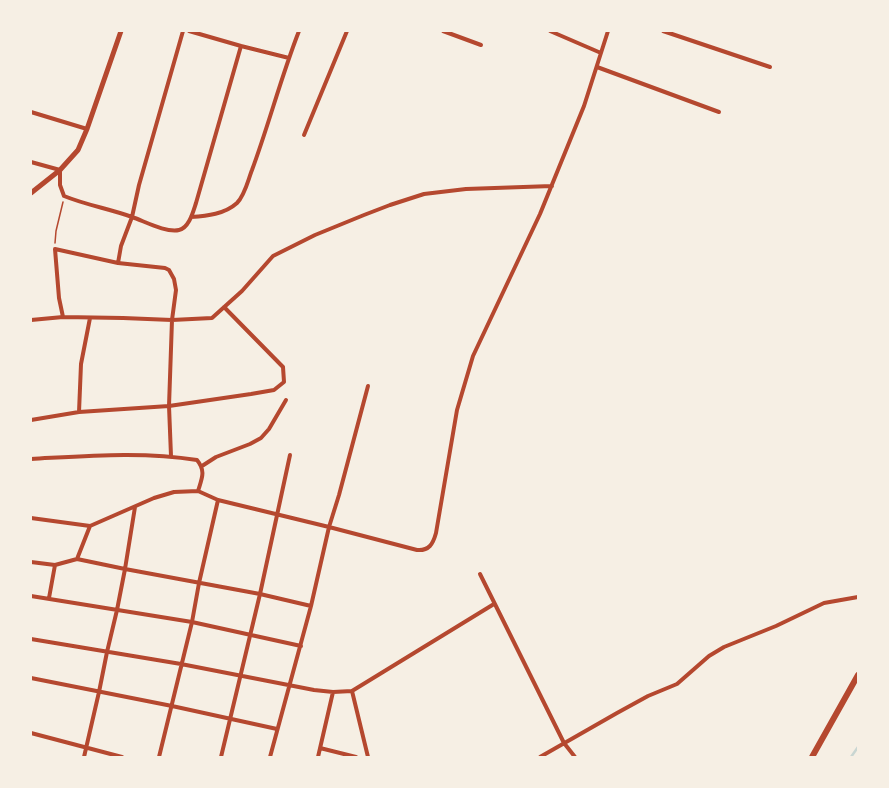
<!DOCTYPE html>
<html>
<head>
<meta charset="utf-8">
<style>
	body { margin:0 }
	#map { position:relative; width:889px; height:788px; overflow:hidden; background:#f6efe4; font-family:Lato,sans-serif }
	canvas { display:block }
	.frame { position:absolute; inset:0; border:32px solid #f6efe4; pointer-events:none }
</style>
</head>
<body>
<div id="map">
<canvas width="889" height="788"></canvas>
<div class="frame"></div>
</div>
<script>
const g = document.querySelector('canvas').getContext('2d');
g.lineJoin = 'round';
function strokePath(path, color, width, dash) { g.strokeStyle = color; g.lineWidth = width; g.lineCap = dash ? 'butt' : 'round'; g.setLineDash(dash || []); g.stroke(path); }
strokePath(new Path2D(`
	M 851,757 L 858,747`), '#c9d6d2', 2.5);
strokePath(new Path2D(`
	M 55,243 L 56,231 L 63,202`), '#b5482f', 1.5);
strokePath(new Path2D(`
	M 189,31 L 241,46 L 289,58
	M 443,31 L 481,45
	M 550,31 L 601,53
	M 663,31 L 770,67
	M 597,67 L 719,112
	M 31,112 L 87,129
	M 304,135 L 347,31
	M 31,162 L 60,170 L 60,185 L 64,196 C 86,205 110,209 132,217 C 144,221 166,233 179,230 C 189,228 193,212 196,203 L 241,46
	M 191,217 C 207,216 225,214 237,203 C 245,195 248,180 252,170 C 269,124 281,77 299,31
	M 118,263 L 121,246 L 132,217 L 139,185 L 183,31
	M 63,317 L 59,298 L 55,249 L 118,263 L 165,268 L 169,270 L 174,279 L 176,290 L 172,320 L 169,406 L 171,456
	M 31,320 L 63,317 L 123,318 L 172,320 L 212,318 L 242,291 L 273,256 L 315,235 L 364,215 L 390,205 L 424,194 L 466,189 L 552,186
	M 79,412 L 81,364 L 90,318
	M 31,420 L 79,412 L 169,406 L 251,394 L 274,390 L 284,382 L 283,367 L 224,307
	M 31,459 C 86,456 142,451 197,460 C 206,471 202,478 198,491
	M 202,466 L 216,457 L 250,444 L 261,438 L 269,429 L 286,400
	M 31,518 L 90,526 L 154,498 L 174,492 L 198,491 L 218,500 L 329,527 L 417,550 C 429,551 433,544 436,533 L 457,410 L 473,356 L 540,214 L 584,106 L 608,31
	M 77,559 L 90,526
	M 31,562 L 55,565 L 77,559 L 125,569 L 260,594 L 311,606
	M 480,574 L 564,743 L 575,757
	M 31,596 L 192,622 L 301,646
	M 49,598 L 55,565
	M 31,639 L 181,664 L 314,690 L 333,692 L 352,691 L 494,604
	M 31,678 L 172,706 L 277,729
	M 352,691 L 368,757
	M 31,733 L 122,757
	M 320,748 L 356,757
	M 84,757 L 99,692 L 107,652 L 117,610 L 125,569 L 135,507
	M 159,757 L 192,622 L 199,583 L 218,500
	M 221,757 L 260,594 L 290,455
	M 270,757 L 311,606 L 329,527 L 339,495 L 368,386
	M 318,757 L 333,692
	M 540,757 L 617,713 L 648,696 L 677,684 L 709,656 L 724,647 L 776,626 L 824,603 L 858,597`), '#b5482f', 4);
strokePath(new Path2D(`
	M 31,193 L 60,170 L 78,150 L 87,129 L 121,31`), '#b5482f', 5);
strokePath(new Path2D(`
	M 812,757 L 858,675`), '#b5482f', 6);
</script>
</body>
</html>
